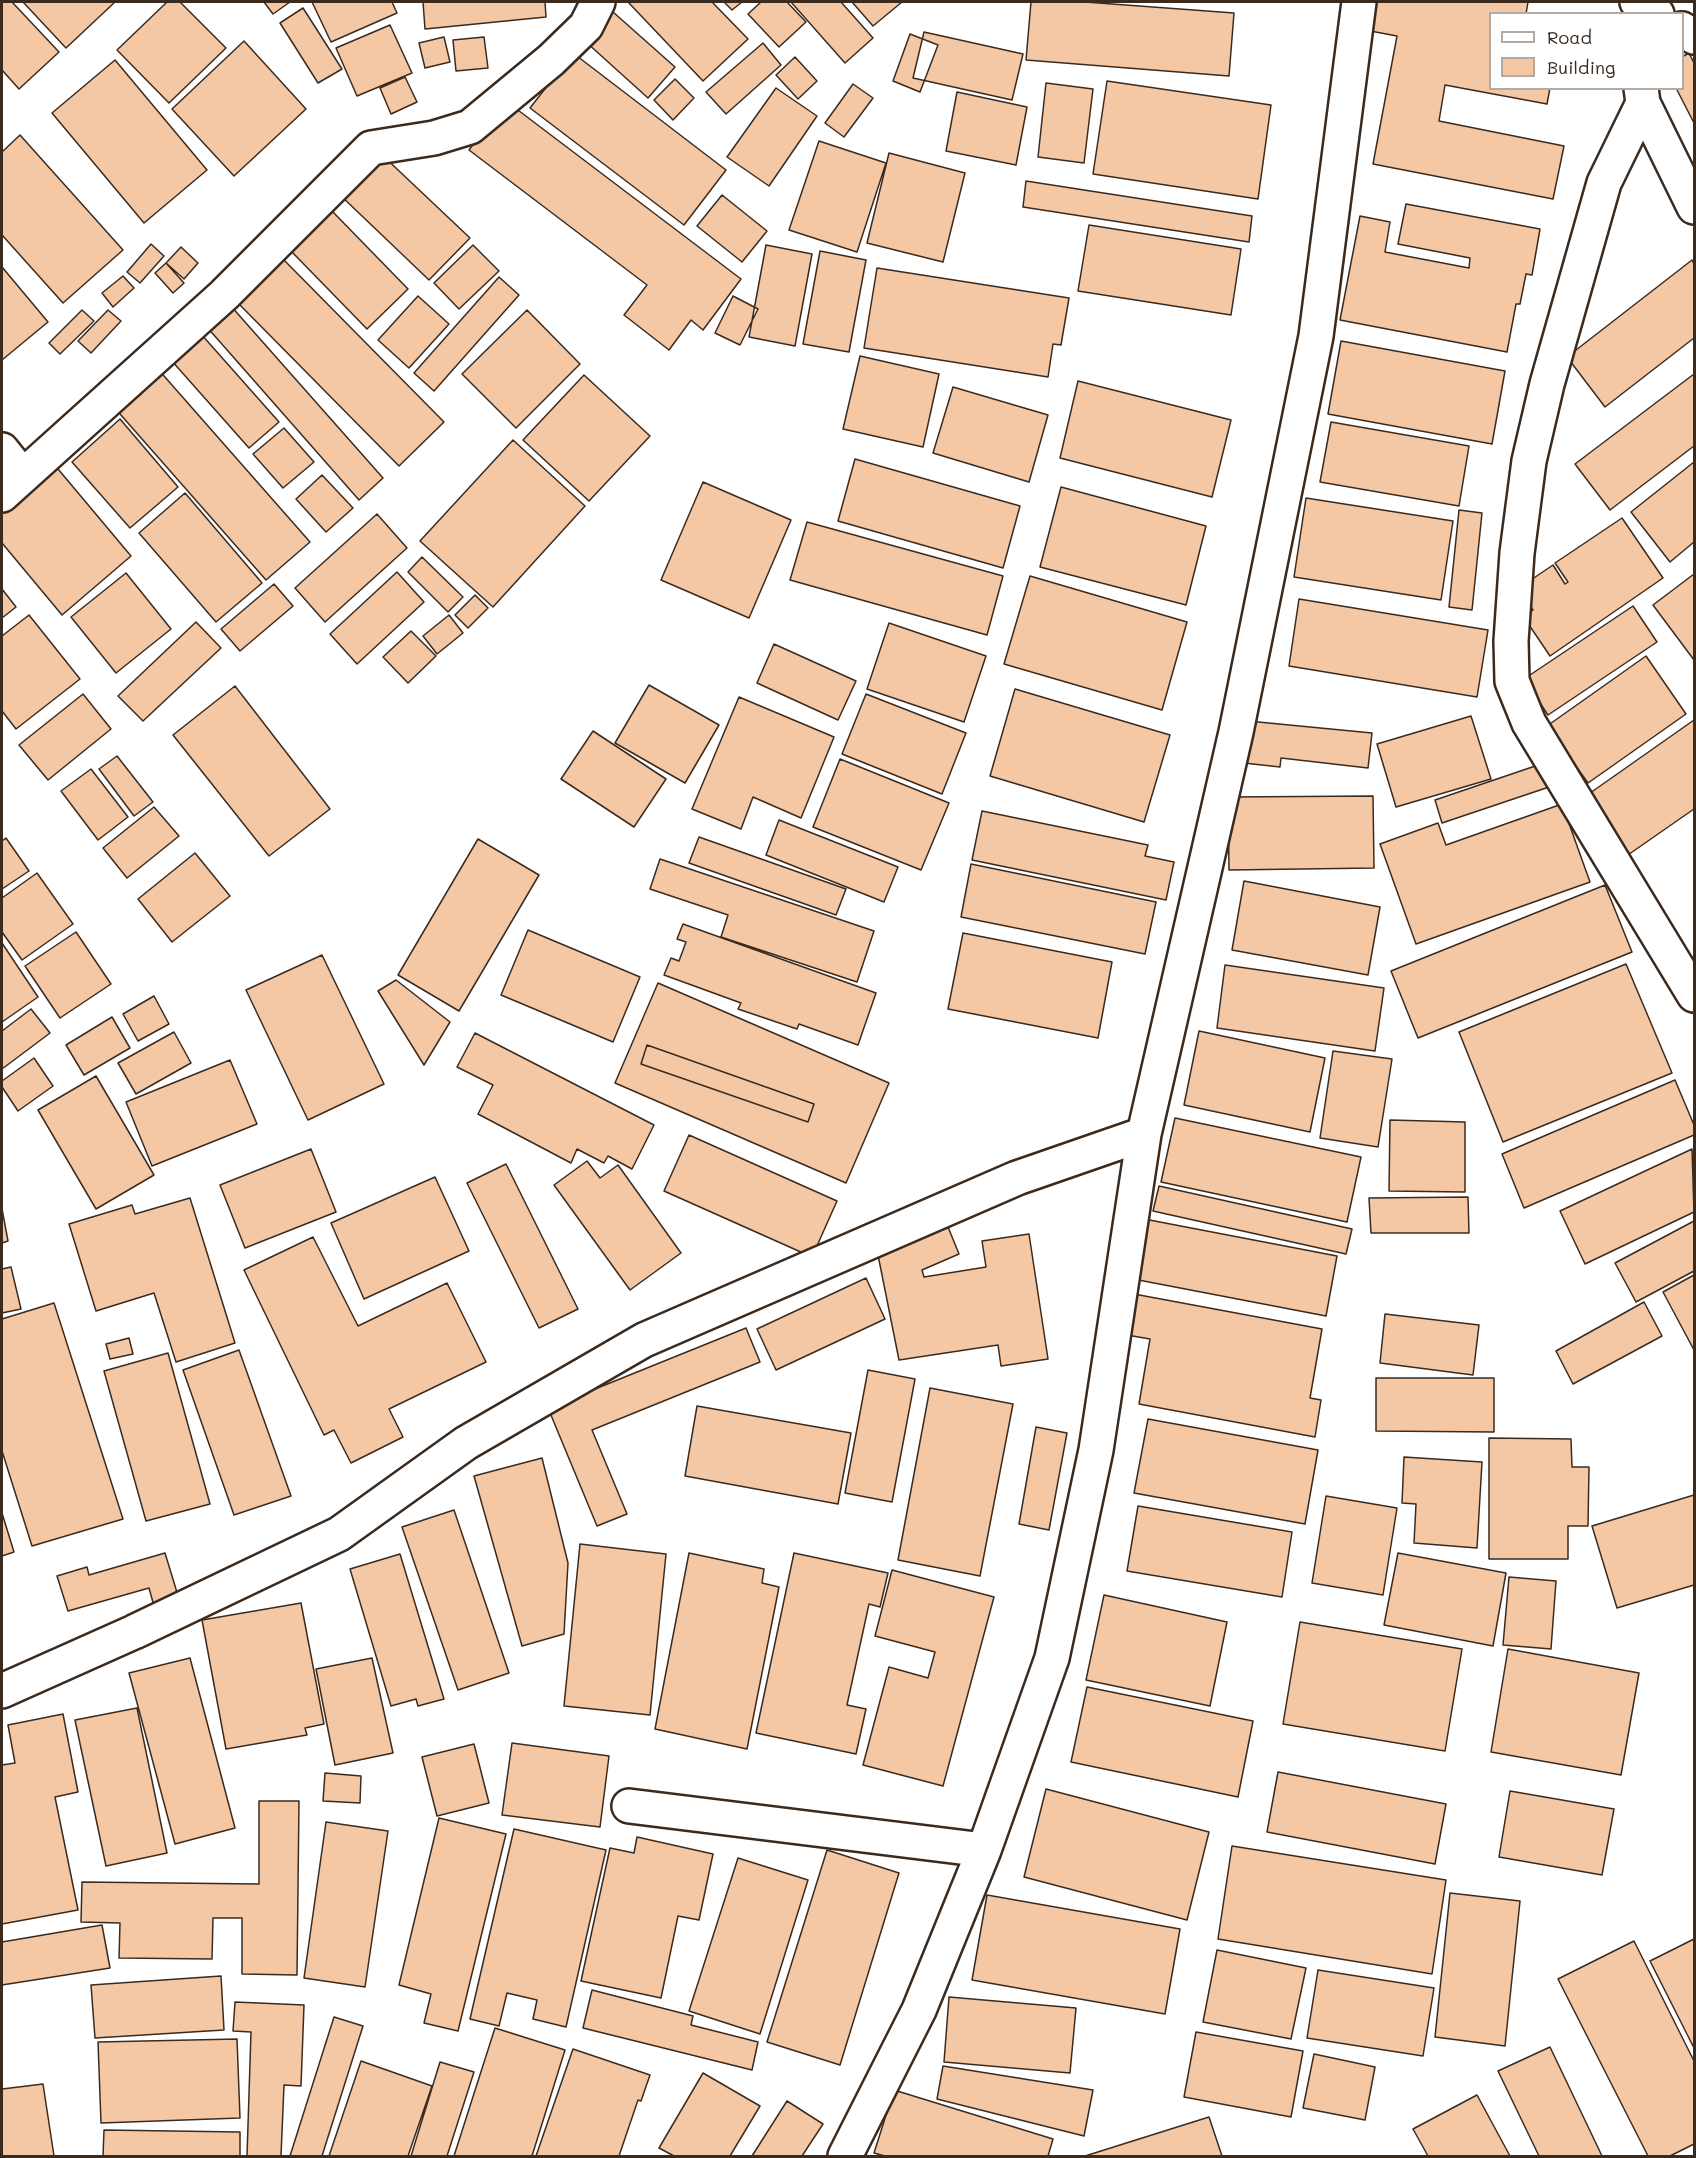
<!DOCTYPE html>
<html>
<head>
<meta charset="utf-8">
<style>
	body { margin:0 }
	#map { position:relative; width:1696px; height:2158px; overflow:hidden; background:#fff; font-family:Mali,sans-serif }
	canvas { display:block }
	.frame { position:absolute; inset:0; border:3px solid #3b2a1e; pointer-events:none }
	.legend { position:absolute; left:1489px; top:12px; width:195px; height:78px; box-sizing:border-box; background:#fff; border:2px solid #b1aaa5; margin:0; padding:8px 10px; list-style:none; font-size:18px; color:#3b2a1e }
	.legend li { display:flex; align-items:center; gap:12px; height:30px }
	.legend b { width:30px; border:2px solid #b1aaa5 }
</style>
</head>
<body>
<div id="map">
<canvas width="1696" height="2158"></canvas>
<div class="frame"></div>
<ul class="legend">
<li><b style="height:8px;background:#fff"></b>Road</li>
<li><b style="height:16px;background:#f5c8a5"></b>Building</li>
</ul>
</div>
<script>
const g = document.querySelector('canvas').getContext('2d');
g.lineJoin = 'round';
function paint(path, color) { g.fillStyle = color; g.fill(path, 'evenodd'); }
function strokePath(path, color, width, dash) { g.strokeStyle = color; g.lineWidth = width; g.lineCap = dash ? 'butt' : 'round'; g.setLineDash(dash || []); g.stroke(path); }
const building = new Path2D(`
	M 2,2 L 12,2 L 59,52 L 19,89 L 2,70 Z
	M 23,2 L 115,2 L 66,48 Z
	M 167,2 L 180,2 L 226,48 L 169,103 L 117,50 Z
	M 264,2 L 290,2 L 273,14 Z
	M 312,2 L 392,2 L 397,13 L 331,42 Z
	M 423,2 L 545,2 L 546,17 L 425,29 Z
	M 628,2 L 712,2 L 748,39 L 703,81 Z
	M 724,2 L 742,2 L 732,10 Z
	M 761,2 L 787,2 L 806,22 L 779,47 L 748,14 Z
	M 791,2 L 841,2 L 873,38 L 845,63 Z
	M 852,2 L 902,2 L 873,26 Z
	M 1031,2 L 1085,2 L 1234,13 L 1229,76 L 1026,60 Z
	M 1370,2 L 1528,2 L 1526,14 L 1490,14 L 1490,88 L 1550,88 L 1547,104 L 1445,85 L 1439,121 L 1564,146 L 1553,199 L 1373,164 L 1397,36 L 1365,30 Z
	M 303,8 L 342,69 L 318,83 L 280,23 Z
	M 613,12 L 675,67 L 648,98 L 586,42 Z
	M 390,25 L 412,73 L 357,96 L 336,48 Z
	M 924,32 L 1023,54 L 1012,100 L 913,78 Z
	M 910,34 L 938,45 L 920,92 L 893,81 Z
	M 444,37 L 450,62 L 425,68 L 419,43 Z
	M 484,37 L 488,68 L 456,71 L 453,40 Z
	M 244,41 L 306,109 L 234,176 L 172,109 Z
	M 763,43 L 781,65 L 726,114 L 706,92 Z
	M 573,53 L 726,170 L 684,225 L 530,108 Z
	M 1689,53 L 1694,63 L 1694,123 L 1676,88 L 1682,88 L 1682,57 Z
	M 795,57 L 817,81 L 798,99 L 776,75 Z
	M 115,60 L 207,170 L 144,223 L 52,113 Z
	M 405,77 L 417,102 L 391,114 L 380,88 Z
	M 675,79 L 694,98 L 673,120 L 654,100 Z
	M 1107,81 L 1271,105 L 1258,199 L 1093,174 Z
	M 1046,83 L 1093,89 L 1084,163 L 1038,157 Z
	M 853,84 L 873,98 L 844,137 L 825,123 Z
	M 776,88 L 817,116 L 769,186 L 727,157 Z
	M 957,92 L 1027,107 L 1016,165 L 946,151 Z
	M 506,101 L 741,279 L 703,330 L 691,320 L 669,350 L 624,315 L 647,285 L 469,150 Z
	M 20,135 L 123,250 L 63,303 L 2,235 L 2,152 Z
	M 819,141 L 886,163 L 857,252 L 789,230 Z
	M 379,152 L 470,238 L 429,280 L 339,194 Z
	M 889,153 L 965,173 L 943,262 L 867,243 Z
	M 1026,181 L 1252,216 L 1249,242 L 1023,207 Z
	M 722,195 L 767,231 L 742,262 L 697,226 Z
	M 1406,204 L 1540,229 L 1532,275 L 1526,274 L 1520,304 L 1516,304 L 1507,352 L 1340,320 L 1360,216 L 1390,222 L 1385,252 L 1469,268 L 1470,258 L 1398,244 Z
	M 332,211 L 408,289 L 367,329 L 291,251 Z
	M 1089,225 L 1241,249 L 1231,315 L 1078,291 Z
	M 151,244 L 164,256 L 140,283 L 127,272 Z
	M 473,245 L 499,271 L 459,309 L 434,283 Z
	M 766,245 L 812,254 L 795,346 L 749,337 Z
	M 181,247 L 198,263 L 184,279 L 166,263 Z
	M 820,251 L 866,260 L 849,352 L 803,344 Z
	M 280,256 L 444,422 L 399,466 L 235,300 Z
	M 1692,260 L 1694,264 L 1694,338 L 1605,407 L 1567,357 Z
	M 166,263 L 184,283 L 173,293 L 155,273 Z
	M 2,267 L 48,322 L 2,360 Z
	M 877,268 L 1069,298 L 1061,345 L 1053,344 L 1048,377 L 864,348 Z
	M 123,276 L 134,288 L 113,307 L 102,293 Z
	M 499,277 L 519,295 L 434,391 L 414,373 Z
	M 418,296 L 449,324 L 409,368 L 378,340 Z
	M 733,296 L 758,309 L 740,345 L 715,333 Z
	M 230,305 L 383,478 L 359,500 L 206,326 Z
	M 82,310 L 94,321 L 60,354 L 49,343 Z
	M 108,310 L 121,321 L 91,353 L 78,341 Z
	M 527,310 L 580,364 L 516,428 L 462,374 Z
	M 201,334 L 279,422 L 249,448 L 171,360 Z
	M 1341,341 L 1505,371 L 1492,444 L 1328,414 Z
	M 860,356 L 939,374 L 923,447 L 843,429 Z
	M 157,368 L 310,542 L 266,580 L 113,406 Z
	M 1694,374 L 1694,446 L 1610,510 L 1575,464 Z
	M 584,375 L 650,436 L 589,501 L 523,440 Z
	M 1078,381 L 1231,420 L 1212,497 L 1060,458 Z
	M 953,387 L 1048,415 L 1029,482 L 933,453 Z
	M 120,419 L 178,487 L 130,528 L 72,462 Z
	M 1331,422 L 1469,446 L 1459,506 L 1320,482 Z
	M 284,428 L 314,462 L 283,488 L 253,454 Z
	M 513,440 L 585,506 L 493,607 L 420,541 Z
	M 855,459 L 1020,506 L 1003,568 L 838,521 Z
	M 1694,462 L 1694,542 L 1670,562 L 1631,512 Z
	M 53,463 L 131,556 L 62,615 L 2,543 L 2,507 Z
	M 322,475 L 353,508 L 326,532 L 296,499 Z
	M 703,482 L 791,520 L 749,618 L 661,580 Z
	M 1061,487 L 1206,526 L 1186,605 L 1040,567 Z
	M 185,493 L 262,583 L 216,622 L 139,533 Z
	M 1306,498 L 1453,521 L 1441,600 L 1294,577 Z
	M 1459,510 L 1482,513 L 1472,610 L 1449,607 Z
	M 377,514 L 407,548 L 325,622 L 295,588 Z
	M 1622,518 L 1663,578 L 1550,656 L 1523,616 L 1533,610 L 1519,588 L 1553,565 L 1565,584 L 1568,582 L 1555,563 Z
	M 807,522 L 1003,576 L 987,635 L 790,580 Z
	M 422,557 L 463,597 L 448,612 L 408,572 Z
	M 397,572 L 424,602 L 357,664 L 330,634 Z
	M 126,573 L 171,629 L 116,673 L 71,617 Z
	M 1694,574 L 1694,660 L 1653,605 Z
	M 1030,576 L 1187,622 L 1162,710 L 1004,664 Z
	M 274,584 L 293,606 L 240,651 L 221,629 Z
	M 2,589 L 16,607 L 2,618 Z
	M 475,595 L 488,608 L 468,628 L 455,615 Z
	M 1299,599 L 1488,630 L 1477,697 L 1289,666 Z
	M 1633,606 L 1657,642 L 1548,715 L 1524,679 Z
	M 29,615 L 80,679 L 16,729 L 2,711 L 2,636 Z
	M 449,615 L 463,633 L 437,654 L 423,636 Z
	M 196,622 L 221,648 L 143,721 L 118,696 Z
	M 889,623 L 986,656 L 964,722 L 867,689 Z
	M 411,631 L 436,656 L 408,683 L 383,657 Z
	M 774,644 L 856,681 L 838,720 L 757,683 Z
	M 1646,656 L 1686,714 L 1588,783 L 1547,726 Z
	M 649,685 L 719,725 L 685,783 L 615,743 Z
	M 235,686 L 330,809 L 269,856 L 173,735 Z
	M 1015,689 L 1170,735 L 1144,822 L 990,776 Z
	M 83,694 L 111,729 L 48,780 L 19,745 Z
	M 866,694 L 966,733 L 942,794 L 842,754 Z
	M 739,697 L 834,737 L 801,818 L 753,797 L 741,829 L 692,809 Z
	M 1471,716 L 1491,779 L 1396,807 L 1377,744 Z
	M 1694,720 L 1694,809 L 1625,857 L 1583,798 Z
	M 1248,721 L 1372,733 L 1368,768 L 1281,758 L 1280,767 L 1244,763 Z
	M 593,731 L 666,779 L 634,827 L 561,779 Z
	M 117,756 L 153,802 L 134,816 L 99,769 Z
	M 840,759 L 949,803 L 921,870 L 813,827 Z
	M 1547,762 L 1555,785 L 1442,823 L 1435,800 Z
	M 91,769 L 128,817 L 98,840 L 61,791 Z
	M 1373,796 L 1374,868 L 1229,870 L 1228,797 Z
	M 1562,804 L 1590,882 L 1416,944 L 1380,844 L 1438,823 L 1446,845 Z
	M 154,807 L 179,836 L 127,878 L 103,848 Z
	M 982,811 L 1148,845 L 1145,856 L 1174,862 L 1166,900 L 972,860 Z
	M 779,820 L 898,867 L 884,902 L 766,855 Z
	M 699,837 L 846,889 L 836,915 L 689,863 Z
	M 6,838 L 29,871 L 2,889 L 2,841 Z
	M 478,839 L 539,875 L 459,1011 L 398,975 Z
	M 195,853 L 230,896 L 172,942 L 138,899 Z
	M 660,859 L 874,931 L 857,982 L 721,937 L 728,915 L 650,889 Z
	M 971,864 L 1156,902 L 1145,954 L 961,917 Z
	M 37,873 L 73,924 L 22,960 L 2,932 L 2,898 Z
	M 1244,881 L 1380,907 L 1368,975 L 1232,950 Z
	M 1605,885 L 1632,952 L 1418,1038 L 1391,971 Z
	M 683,924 L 876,993 L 858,1045 L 799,1024 L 797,1029 L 738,1009 L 741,1003 L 664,975 L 671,958 L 679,961 L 686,942 L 677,939 Z
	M 528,930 L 640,977 L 613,1042 L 501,995 Z
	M 76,932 L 111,984 L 60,1018 L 25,966 Z
	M 963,933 L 1112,962 L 1098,1038 L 948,1009 Z
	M 2,943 L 38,997 L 2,1022 Z
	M 322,955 L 384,1084 L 308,1120 L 246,990 Z
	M 1626,964 L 1672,1073 L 1503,1142 L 1459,1032 Z
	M 1225,965 L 1384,988 L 1375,1051 L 1217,1028 Z
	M 396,980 L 450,1022 L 424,1065 L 378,991 Z
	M 658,983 L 889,1083 L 846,1183 L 615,1083 ZM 647,1045 L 814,1104 L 808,1122 L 641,1064 Z
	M 154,996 L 169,1024 L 138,1041 L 123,1014 Z
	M 31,1009 L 50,1033 L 2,1069 L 2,1031 Z
	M 112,1017 L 130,1048 L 84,1075 L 66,1045 Z
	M 1199,1031 L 1325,1058 L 1310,1132 L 1184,1105 Z
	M 174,1032 L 191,1063 L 136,1094 L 118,1063 Z
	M 475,1033 L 654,1125 L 632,1169 L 608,1156 L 604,1163 L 577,1149 L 571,1163 L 478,1114 L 493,1085 L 457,1067 Z
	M 647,1045 L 814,1104 L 808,1122 L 641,1064 Z
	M 1333,1051 L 1392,1059 L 1378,1147 L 1320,1138 Z
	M 34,1058 L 53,1086 L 18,1111 L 2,1087 L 2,1081 Z
	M 230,1060 L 257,1124 L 152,1166 L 126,1102 Z
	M 96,1076 L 154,1175 L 96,1209 L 38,1110 Z
	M 1675,1080 L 1694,1125 L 1694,1135 L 1524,1208 L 1502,1154 Z
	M 1175,1118 L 1361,1157 L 1347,1222 L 1161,1182 Z
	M 1390,1120 L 1465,1122 L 1465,1192 L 1389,1191 Z
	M 689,1135 L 837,1201 L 812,1257 L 664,1191 Z
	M 311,1149 L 336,1212 L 245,1248 L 220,1185 Z
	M 1692,1149 L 1694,1212 L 1585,1264 L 1560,1211 Z
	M 587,1161 L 600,1178 L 618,1165 L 681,1253 L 630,1290 L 554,1185 Z
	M 506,1164 L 578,1309 L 539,1328 L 467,1183 Z
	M 435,1177 L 469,1251 L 364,1299 L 331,1223 Z
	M 1159,1186 L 1352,1229 L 1346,1254 L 1153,1211 Z
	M 1468,1197 L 1469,1233 L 1371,1233 L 1369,1198 Z
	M 190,1198 L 235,1343 L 176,1362 L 154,1293 L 96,1311 L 69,1224 L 132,1205 L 135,1214 Z
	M 2,1209 L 8,1241 L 2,1243 Z
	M 1139,1218 L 1337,1256 L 1326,1316 L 1128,1278 Z
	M 1694,1221 L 1694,1271 L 1636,1302 L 1615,1263 Z
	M 946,1222 L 959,1254 L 922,1270 L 924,1277 L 986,1267 L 982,1241 L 1029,1234 L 1048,1359 L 1001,1366 L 998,1345 L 899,1360 L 878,1255 Z
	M 313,1237 L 358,1326 L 447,1283 L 486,1362 L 389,1409 L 403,1437 L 351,1463 L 334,1430 L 324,1435 L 244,1270 Z
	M 11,1267 L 21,1309 L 2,1313 L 2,1269 Z
	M 1694,1275 L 1694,1350 L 1663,1292 Z
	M 866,1278 L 885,1319 L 776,1370 L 757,1329 Z
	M 1134,1294 L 1322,1329 L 1310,1398 L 1321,1400 L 1315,1437 L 1139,1404 L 1150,1339 L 1127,1335 Z
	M 1644,1302 L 1662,1336 L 1573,1384 L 1556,1351 Z
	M 54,1303 L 123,1519 L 32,1546 L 2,1451 L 2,1319 Z
	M 1385,1314 L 1479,1325 L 1473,1375 L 1380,1363 Z
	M 746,1328 L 760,1362 L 592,1430 L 627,1514 L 597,1526 L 548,1408 Z
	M 129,1338 L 133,1354 L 110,1359 L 106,1344 Z
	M 239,1350 L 291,1496 L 234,1515 L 183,1370 Z
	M 168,1353 L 210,1504 L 146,1521 L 104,1371 Z
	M 868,1370 L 915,1379 L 892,1502 L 845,1493 Z
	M 1376,1378 L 1494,1378 L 1494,1432 L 1376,1431 Z
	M 930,1388 L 1013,1404 L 980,1576 L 898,1560 Z
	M 697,1406 L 851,1433 L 838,1504 L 685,1476 Z
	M 1148,1419 L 1318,1450 L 1305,1524 L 1134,1493 Z
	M 1036,1427 L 1067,1433 L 1049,1530 L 1019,1524 Z
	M 1489,1438 L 1571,1439 L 1572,1467 L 1589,1467 L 1588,1526 L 1568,1526 L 1568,1559 L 1489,1559 Z
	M 1404,1457 L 1482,1462 L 1477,1548 L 1414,1543 L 1416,1504 L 1402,1503 Z
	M 542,1458 L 568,1563 L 564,1634 L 522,1646 L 474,1476 Z
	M 1694,1495 L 1694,1585 L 1617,1608 L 1592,1526 Z
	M 1326,1496 L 1397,1508 L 1383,1595 L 1312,1583 Z
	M 1138,1506 L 1292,1532 L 1282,1597 L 1127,1571 Z
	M 454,1510 L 509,1673 L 458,1690 L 402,1527 Z
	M 2,1513 L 14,1552 L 2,1556 Z
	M 580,1544 L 666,1554 L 650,1715 L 564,1706 Z
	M 165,1553 L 179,1599 L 154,1606 L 149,1588 L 68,1611 L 57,1576 L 87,1567 L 89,1575 Z
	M 689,1553 L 764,1569 L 762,1583 L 779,1587 L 747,1749 L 655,1729 Z
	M 794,1553 L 888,1573 L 880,1607 L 869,1604 L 847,1705 L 866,1709 L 856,1754 L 756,1733 Z
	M 1398,1553 L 1506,1573 L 1493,1646 L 1384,1625 Z
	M 400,1554 L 444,1699 L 418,1706 L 416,1699 L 391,1706 L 350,1569 Z
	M 892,1570 L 994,1597 L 943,1786 L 863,1765 L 889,1667 L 928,1678 L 935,1652 L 875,1636 Z
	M 1509,1577 L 1556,1581 L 1551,1649 L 1503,1645 Z
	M 1104,1595 L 1227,1622 L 1210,1706 L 1086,1680 Z
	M 301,1603 L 324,1724 L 305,1728 L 307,1735 L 226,1749 L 202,1620 Z
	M 1300,1622 L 1462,1649 L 1445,1751 L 1283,1724 Z
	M 1508,1649 L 1639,1673 L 1621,1775 L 1491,1752 Z
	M 190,1658 L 235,1828 L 175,1844 L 129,1673 Z
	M 372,1658 L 393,1753 L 335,1765 L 316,1669 Z
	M 1087,1687 L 1253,1721 L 1238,1797 L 1071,1762 Z
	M 137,1708 L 167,1853 L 106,1866 L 75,1720 Z
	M 63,1714 L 78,1792 L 55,1797 L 78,1910 L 2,1924 L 2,1765 L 15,1763 L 8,1725 Z
	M 512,1743 L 609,1756 L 600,1827 L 502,1815 Z
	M 474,1744 L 489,1803 L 437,1816 L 422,1757 Z
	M 1278,1772 L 1446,1804 L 1435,1864 L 1267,1832 Z
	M 325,1773 L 361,1776 L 360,1803 L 323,1801 Z
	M 1046,1789 L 1209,1832 L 1187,1920 L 1024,1877 Z
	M 1510,1791 L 1614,1809 L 1602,1875 L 1499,1857 Z
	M 259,1801 L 299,1801 L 297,1975 L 242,1974 L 242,1918 L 213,1918 L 212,1959 L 119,1958 L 120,1923 L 81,1922 L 82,1882 L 259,1884 Z
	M 439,1818 L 506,1834 L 458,2031 L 424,2023 L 431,1994 L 399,1985 Z
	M 326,1822 L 388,1831 L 365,1987 L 304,1978 Z
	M 514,1829 L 606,1850 L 566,2027 L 533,2019 L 537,2000 L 507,1993 L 499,2026 L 470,2019 Z
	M 637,1837 L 713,1854 L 699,1920 L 678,1916 L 661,1998 L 581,1981 L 610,1848 L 634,1853 Z
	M 1232,1846 L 1446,1880 L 1432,1974 L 1218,1939 Z
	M 827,1850 L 899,1873 L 840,2065 L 767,2042 Z
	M 738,1858 L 808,1880 L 760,2034 L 689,2011 Z
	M 1450,1893 L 1520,1901 L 1505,2046 L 1435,2037 Z
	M 987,1895 L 1180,1929 L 1165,2014 L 972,1980 Z
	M 102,1925 L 110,1968 L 2,1985 L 2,1942 Z
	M 1694,1939 L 1694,2048 L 1650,1961 Z
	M 1634,1941 L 1694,2061 L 1694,2144 L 1670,2156 L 1648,2156 L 1558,1979 Z
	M 1217,1950 L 1306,1968 L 1291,2039 L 1203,2022 Z
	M 1318,1970 L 1434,1988 L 1423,2056 L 1307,2038 Z
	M 221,1976 L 224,2030 L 95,2038 L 91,1985 Z
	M 592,1990 L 693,2016 L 691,2025 L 758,2042 L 752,2070 L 583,2028 Z
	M 949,1997 L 1076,2008 L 1070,2073 L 944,2062 Z
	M 235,2002 L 304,2005 L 301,2086 L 284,2085 L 281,2156 L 247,2156 L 251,2032 L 233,2031 Z
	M 334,2017 L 363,2026 L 322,2156 L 290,2156 Z
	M 495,2028 L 565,2050 L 532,2156 L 454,2156 Z
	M 1196,2032 L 1303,2051 L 1291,2117 L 1184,2097 Z
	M 237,2039 L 240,2118 L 101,2123 L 98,2042 Z
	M 1550,2047 L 1602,2156 L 1539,2156 L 1498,2071 Z
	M 573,2049 L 650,2075 L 641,2101 L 638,2100 L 619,2156 L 536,2156 Z
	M 1314,2054 L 1375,2067 L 1365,2120 L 1303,2108 Z
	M 361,2061 L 432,2086 L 408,2156 L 329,2156 Z
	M 440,2062 L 474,2072 L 447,2156 L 411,2156 Z
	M 943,2066 L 1093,2090 L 1084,2136 L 937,2099 Z
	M 703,2073 L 760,2106 L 730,2156 L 674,2156 L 659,2148 Z
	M 43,2084 L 54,2156 L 2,2156 L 2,2089 Z
	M 894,2090 L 1053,2139 L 1048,2156 L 885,2156 L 874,2153 Z
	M 1477,2095 L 1510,2156 L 1428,2156 L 1413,2129 Z
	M 787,2101 L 823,2124 L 802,2156 L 752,2156 Z
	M 1209,2117 L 1222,2156 L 1085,2156 Z
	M 104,2130 L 240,2132 L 240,2156 L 103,2156 Z`);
paint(building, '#f5c8a5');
strokePath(building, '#3b2a1e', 1.5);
const minor = new Path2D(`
	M 1637,2 L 1657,14
	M 1682,29 L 1694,37
	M 1641,88 L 1643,103 L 1694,207
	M 1643,103 L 1604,183 L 1547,384 L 1529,461 L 1517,553 L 1511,641 L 1512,681 L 1529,723 L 1694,995
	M 2,450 L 22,475
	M 2,495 L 224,295 L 371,148 L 434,138 L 470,127 L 551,60 L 586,26 L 598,2
	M 2,1691 L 134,1632 L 339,1534 L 466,1443 L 644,1340 L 1017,1178 L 1144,1134
	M 629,1806 L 984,1850
	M 845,2156 L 919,2010 L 984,1850 L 1052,1658 L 1096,1450 L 1144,1134 L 1236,732 L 1316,336 L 1359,2`);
strokePath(minor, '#3b2a1e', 38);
strokePath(minor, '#fff', 33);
</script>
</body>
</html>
